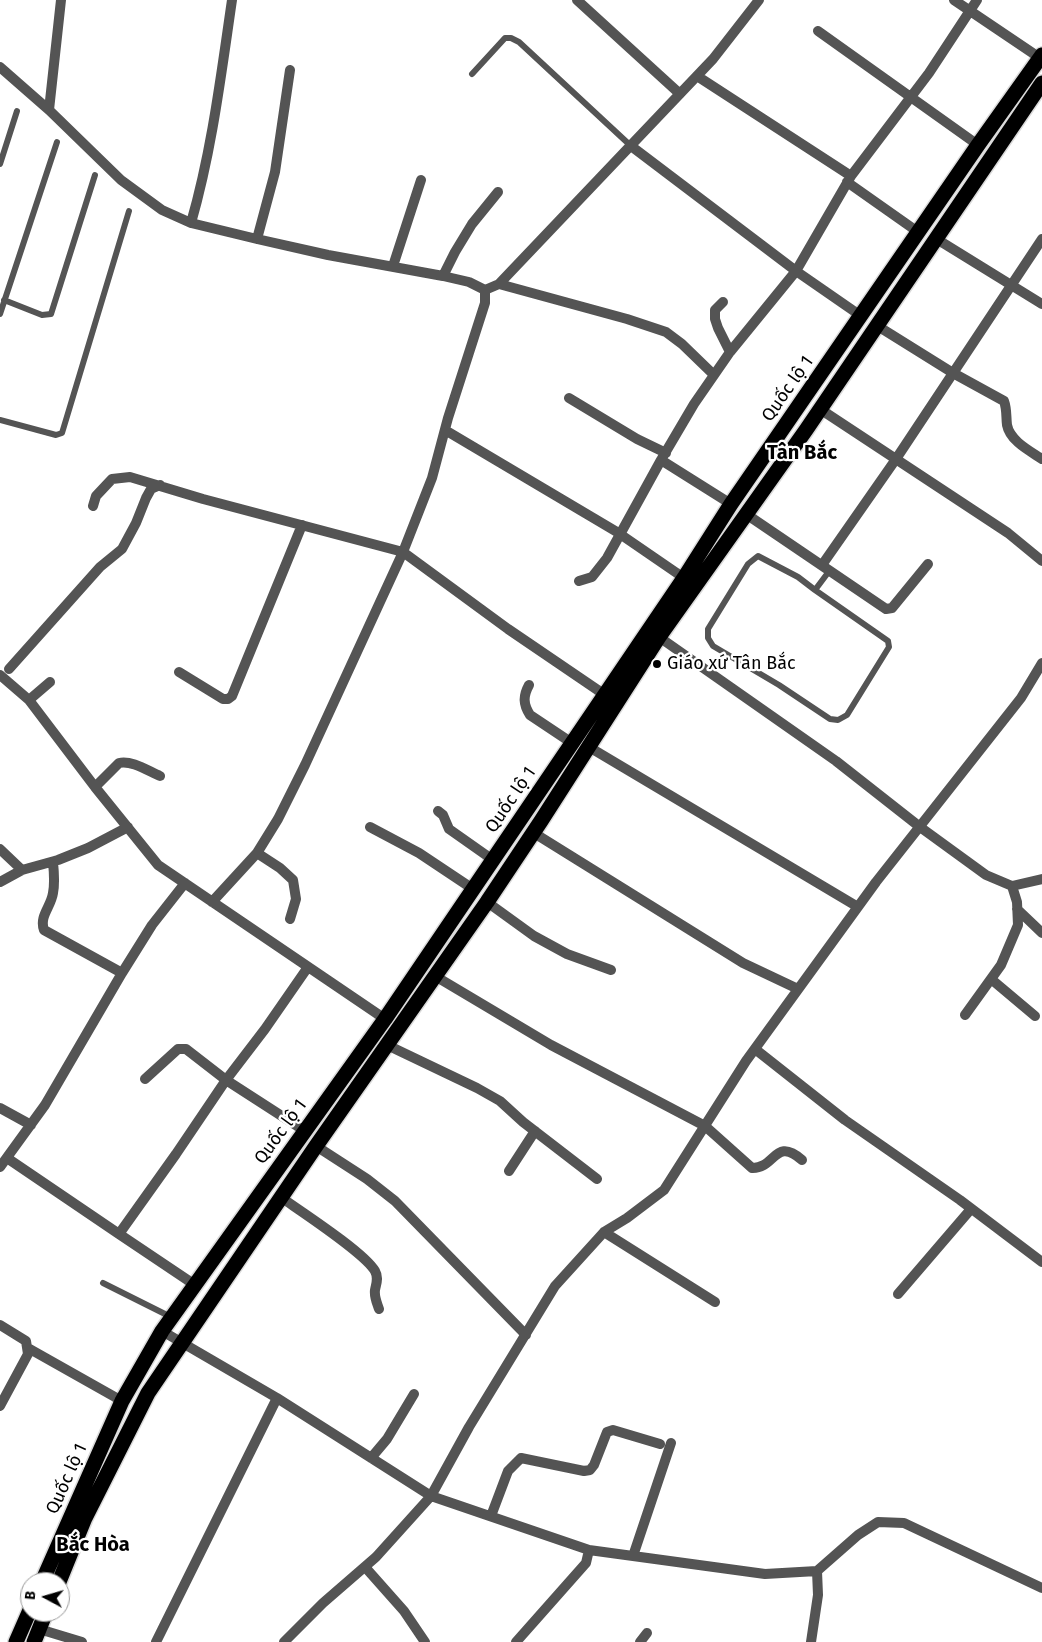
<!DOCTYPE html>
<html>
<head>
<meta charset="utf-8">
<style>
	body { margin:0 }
	#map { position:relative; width:1042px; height:1642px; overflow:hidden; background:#fff; font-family:"Fira Sans",sans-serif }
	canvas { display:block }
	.north { position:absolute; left:20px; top:1572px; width:50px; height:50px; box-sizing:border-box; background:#fff; border:1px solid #999; border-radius:50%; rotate:276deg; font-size:14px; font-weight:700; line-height:20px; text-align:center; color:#000 }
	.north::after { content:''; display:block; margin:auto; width:18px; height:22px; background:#000; clip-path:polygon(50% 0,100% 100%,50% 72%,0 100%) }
</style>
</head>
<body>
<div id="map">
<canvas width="1042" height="1642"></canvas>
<div class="north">B</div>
</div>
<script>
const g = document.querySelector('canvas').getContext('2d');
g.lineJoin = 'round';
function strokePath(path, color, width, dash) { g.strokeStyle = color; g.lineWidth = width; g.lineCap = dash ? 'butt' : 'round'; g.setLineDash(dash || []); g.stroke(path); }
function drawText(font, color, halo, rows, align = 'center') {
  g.font = font + ' "Fira Sans",sans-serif'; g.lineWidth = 4.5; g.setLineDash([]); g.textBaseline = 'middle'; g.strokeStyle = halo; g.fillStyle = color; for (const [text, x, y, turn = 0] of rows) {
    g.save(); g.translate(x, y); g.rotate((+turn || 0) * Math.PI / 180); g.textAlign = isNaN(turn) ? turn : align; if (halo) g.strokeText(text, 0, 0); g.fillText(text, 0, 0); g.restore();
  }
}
const highway = new Path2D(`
	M 42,1582 L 122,1401 L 162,1331 L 385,1019 L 684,578 L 731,504 L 978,145 L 1042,55
	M 59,1582 L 85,1518 L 148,1393 L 316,1146 L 487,902 L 541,821 L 659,637 L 806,430 L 1042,83
	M 16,1642 L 30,1610
	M 34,1642 L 46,1612`);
strokePath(highway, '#dbdbdb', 18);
strokePath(new Path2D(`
	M 472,74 L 505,38 L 511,38 L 519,42 L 631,146
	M 0,164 L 17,111
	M 4,300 L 42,315 L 51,314 L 95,175
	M 0,314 L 57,142
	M 0,420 L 56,435 L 62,433 L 129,211
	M 815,590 L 888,641 L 889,647 L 847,715 L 838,720 L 830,719 L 779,685 L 713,646 L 708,638 L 708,629 L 748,564 L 758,556 L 798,577 L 815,590 L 830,570
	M 103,1283 L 171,1317`), '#545454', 6);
strokePath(new Path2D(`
	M 577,0 L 680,94
	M 954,0 L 1040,58
	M 818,31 L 978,145
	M 0,67 L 49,110 L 121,180 L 162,210 L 191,223 L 257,239 L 328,255 L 443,276 L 469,282 L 485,290 L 485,303 L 448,418 L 432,478 L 403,552 L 305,765 L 278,819 L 257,853 L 212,902
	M 697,76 L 851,176
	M 49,110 L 61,0
	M 631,146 L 796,271 L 861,316
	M 847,182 L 918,232
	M 191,223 C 212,150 221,75 232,0
	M 935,238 L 1042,304
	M 257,239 L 275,172 L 290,70
	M 393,266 L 421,180
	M 443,276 L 455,252 L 472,224 L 498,192
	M 499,284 L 627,319 L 666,332 L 682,344 L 714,375
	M 485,290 L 499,284 L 713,59 L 759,0
	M 723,302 L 715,310 L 715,319 L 718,328 L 730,352
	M 876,325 L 953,373 L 1004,401 C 1007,409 1006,417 1007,425 C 1010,441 1030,451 1042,459
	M 569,398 L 637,439 L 666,453
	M 820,409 L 1008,533 L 1042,561
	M 445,430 L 617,532 L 684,578
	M 661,460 L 731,504
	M 93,506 L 96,496 L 112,479 L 130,477 L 203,499 L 403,552 L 508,629 L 605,695
	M 746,514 L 886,609 L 892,608 L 928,564
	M 822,565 L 896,459 L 1042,239
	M 579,581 L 592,577 L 607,558 L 661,460 L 694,404 L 730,352 L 796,271 L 851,176 L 929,73 L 977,0
	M 659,637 L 836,761 L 920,827 L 986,875 L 1012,886 L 1042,879
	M 9,669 L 100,567 L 122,549 L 136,523 L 146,498 L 151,489 L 160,485
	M 179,672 L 223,699 L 228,699 L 232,696 L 302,525
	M 0,675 L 29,700 L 95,787 L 158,865 L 385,1019
	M 529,685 C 523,696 523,704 530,715 L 572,743
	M 29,700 L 50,682
	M 589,747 L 858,907
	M 95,787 L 119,763 C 132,760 148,771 160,776
	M 438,811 L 443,815 L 449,829 L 493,860
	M 370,827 L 419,853 L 473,889
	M 534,833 L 743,963 L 798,989
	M 0,849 L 22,870
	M 257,853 L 280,868 L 293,880 L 296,899 L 290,919
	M 53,862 C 54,872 55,883 53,893 C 51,907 39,916 44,930 L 122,973
	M 0,882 L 22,870 L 58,860 L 88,848 L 128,827
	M 487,902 L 534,936 L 567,954 L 611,970
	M 1017,909 L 1042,933
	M 435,976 L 551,1045 L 705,1126 L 752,1168 C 775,1169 775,1136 802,1160
	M 991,979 L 1035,1016
	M 965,1015 L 1001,965 L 1018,925 L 1017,902 L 1012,886
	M 387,1045 L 477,1088 L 500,1101 L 523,1122 L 597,1179
	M 755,1049 L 845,1120 L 960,1200 L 1042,1262
	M 145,1079 L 178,1049 L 186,1049 L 226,1080 L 305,1131
	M 0,1108 L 31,1125
	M 316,1146 L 367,1179 L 395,1201 L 526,1335
	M 7,1158 L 119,1234
	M 0,1167 L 45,1105 L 122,973 L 152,925 L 185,883
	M 509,1171 L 535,1131
	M 282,1198 C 302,1212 365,1253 375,1271 C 379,1278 376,1284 375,1290 C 374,1297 377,1303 379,1309
	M 604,1232 L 715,1302
	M 195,1285 L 119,1234 L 176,1154 L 226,1080 L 265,1029 L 308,967
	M 898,1294 L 971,1209
	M 0,1325 L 26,1341 L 28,1354 L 0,1406
	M 162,1331 L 277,1398 L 431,1496 L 589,1550 L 765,1574 L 817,1571 L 858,1535 L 878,1522 L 904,1523 L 1042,1588
	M 28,1348 L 122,1401
	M 371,1458 L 387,1439 L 414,1394
	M 491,1516 L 508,1471 L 521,1458 L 584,1471 L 590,1470 L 594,1465 L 607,1432 L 613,1430 L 660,1444
	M 633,1556 L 671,1443
	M 365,1567 L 404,1611 L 425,1642
	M 39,1629 L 82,1642
	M 156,1642 L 277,1398
	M 284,1642 L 323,1603 L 376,1557 L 431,1496 L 469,1427 L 555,1286 L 604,1232 L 627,1218 L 664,1190 L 746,1061 L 876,882 L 1021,698 L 1042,663
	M 516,1642 L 586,1563 L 589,1550
	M 640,1642 L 647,1633
	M 811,1642 L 818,1595 L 817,1571`), '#545454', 10);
strokePath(highway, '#000', 15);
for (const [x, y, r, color] of [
	[657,664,5,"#000"]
]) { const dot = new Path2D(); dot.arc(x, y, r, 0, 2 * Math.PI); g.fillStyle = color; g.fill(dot); strokePath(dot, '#fff', 2); }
drawText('18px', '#000', '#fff', [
	["Quốc lộ 1",788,389,-55],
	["Quốc lộ 1",511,800,-56],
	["Quốc lộ 1",281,1132,-54],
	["Quốc lộ 1",67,1479,-66]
]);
drawText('18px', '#000', '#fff', [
	["Giáo xứ Tân Bắc",667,664]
], 'left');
drawText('bold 20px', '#000', '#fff', [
	["Tân Bắc",802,453],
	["Bắc Hòa",93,1545]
]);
</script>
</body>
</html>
